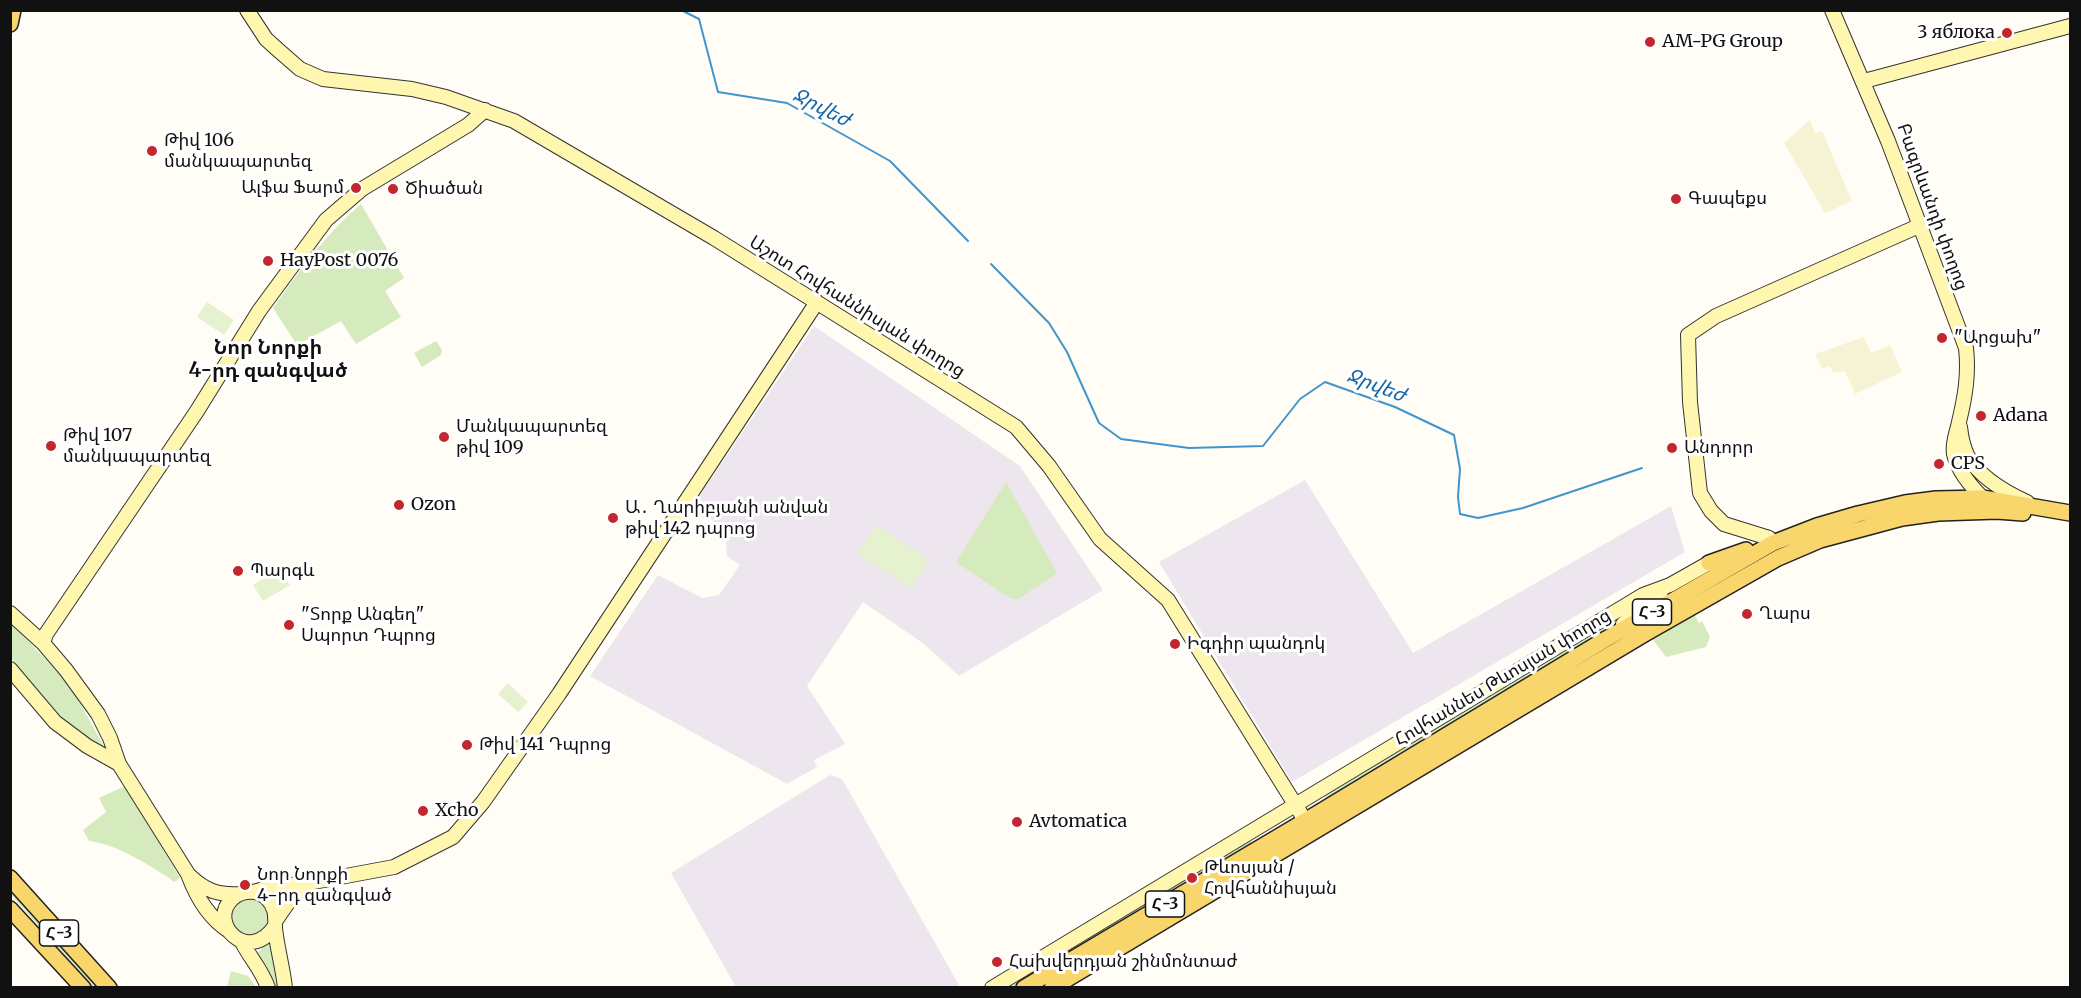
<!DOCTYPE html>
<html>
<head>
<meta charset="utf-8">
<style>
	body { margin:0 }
	#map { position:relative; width:2081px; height:998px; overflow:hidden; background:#fffdf5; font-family:Merriweather,serif }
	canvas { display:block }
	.frame { position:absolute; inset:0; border:12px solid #111; pointer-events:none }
</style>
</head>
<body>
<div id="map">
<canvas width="2081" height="998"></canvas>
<div class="frame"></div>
</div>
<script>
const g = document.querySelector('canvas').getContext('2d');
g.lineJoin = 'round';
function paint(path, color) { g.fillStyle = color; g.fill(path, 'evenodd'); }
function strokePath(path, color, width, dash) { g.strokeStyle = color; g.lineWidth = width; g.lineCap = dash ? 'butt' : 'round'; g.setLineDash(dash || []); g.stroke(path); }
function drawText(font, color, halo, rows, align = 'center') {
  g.font = font + ' Merriweather,"Noto Sans Armenian",serif'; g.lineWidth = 6; g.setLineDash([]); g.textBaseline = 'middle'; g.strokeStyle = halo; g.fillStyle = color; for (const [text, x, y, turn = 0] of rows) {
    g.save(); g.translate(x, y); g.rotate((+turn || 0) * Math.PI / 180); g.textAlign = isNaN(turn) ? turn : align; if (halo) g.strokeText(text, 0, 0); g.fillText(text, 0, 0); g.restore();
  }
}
paint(new Path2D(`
	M 814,326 L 1020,466 L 1103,590 L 959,676 L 924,644 L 863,602 L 807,686 L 845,744 L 814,760 L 817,767 L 787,784 L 590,676 L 658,575 L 702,598 L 719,595 L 740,565 L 727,556 L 725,529 L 709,518 L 703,518 L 691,509 Z
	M 1305,480 L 1413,653 L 1671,506 L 1685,552 L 1292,782 L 1159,562 Z
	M 830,775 L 842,779 L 959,985 L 955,988 L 736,987 L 671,873 Z`), '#eee6ef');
paint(new Path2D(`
	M 1810,120 L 1815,134 L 1822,131 L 1852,201 L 1825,213 L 1784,143 Z
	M 1864,337 L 1871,353 L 1890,345 L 1902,372 L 1855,394 L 1845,371 L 1833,373 L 1830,366 L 1822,369 L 1815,354 Z`), '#f6f3d4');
paint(new Path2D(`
	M 361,204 L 404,278 L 385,291 L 401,317 L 356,344 L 341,321 L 297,345 L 273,308 C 300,270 326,234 361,204 Z
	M 436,341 L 442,350 L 441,355 L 422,367 L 414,353 Z
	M 1006,482 L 1056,571 L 1055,575 L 1018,599 L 1013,599 L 1006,596 L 956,562 Z
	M 1644,597 L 1617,624 L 1532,673 L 1511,691 L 1330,801 L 1325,799 L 1326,795 L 1335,789 Z
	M 1693,612 L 1699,623 L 1702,621 L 1710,637 L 1706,647 L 1666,657 L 1651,637 Z
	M 10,622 L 70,685 L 107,752 L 89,740 L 60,717 L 18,667 L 11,657 Z
	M 125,786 L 180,878 L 174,882 L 168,877 C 143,862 118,845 89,841 L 83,830 L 106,812 L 99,798 Z
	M 1250,840 L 1253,846 L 1017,987 L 1000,988 L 1151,896 Z
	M 10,888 L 99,987 L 93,987 L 11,895 Z
	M231 917a19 19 0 1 1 38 0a19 19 0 1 1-38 0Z
	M 270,941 L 280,987 L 274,987 L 255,955 Z
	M 231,971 L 248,976 L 256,987 L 227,987 Z`), '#d5ebbd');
paint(new Path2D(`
	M 207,302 L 234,320 L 224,335 L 197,317 Z
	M 876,525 L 930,560 L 911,588 L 857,554 Z
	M 279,568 L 290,585 L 263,601 L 253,585 Z
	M 508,683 L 528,702 L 518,712 L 498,694 Z`), '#e6f2cf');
strokePath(new Path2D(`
	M 681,10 L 699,19 L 718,92 L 787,103 L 890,161 L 968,241
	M 991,264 L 1049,323 L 1067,352 L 1099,423 L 1121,439 L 1189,448 L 1263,446 L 1300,399 L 1325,382 L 1395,407 L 1454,435 L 1460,469 L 1458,497 L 1460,514 L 1478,518 L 1523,508 L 1642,468`), '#3f96cf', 2);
const secondary = new Path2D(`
	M 247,10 L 266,39 L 277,49 L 300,69 L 323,79 L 412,89 L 446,97 L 514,121 L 714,238 L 1016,427 L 1049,466 L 1100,539 L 1168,600 L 1311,830
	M 1832,10 L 1888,141 L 1966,348 C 1969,374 1965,397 1959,422 C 1957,433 1952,442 1954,454 C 1958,472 1975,491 1988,503
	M 1864,81 L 2070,26
	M 1960,427 C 1961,436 1963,446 1967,455 C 1979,477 2005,492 2027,502
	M 1773,543 L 1769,538 L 1724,524 L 1711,511 L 1700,493 L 1690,402 L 1688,335 L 1716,316 L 1921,225
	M 10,613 L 43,643 L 66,670 L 98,714 L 110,738 L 119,764 L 188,874 C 196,896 209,918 229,931
	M 1623,624 L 1661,592
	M 43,643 L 46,634 L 197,411 L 259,311 L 326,220 L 362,189 L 468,125 L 485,110
	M 10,669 L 55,722 L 87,746 L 119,764
	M 190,876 C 206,891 218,895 239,894
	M 254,892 L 267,888 L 308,883 L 394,867 L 453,837 L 483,802 L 559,694 L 817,302
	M 276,920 L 292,897 L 308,883
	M 275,926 C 248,966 206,922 233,898 C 239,893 247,891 255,892 C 264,893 271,901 274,910 C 276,916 275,921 275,928 C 277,948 283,968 285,988
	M 242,942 C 250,958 262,970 268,988
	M 992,988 L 1643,595 L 1670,585 L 1709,563`);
const primary = new Path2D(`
	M 10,24 L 13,10
	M 1709,563 L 1746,550
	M 10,878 L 109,988
	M 10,909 L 83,988
	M 1024,988 L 1305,821 L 1606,639 L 1773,543 L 1817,526 L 1858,514 L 1905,503 L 1936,499 L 1983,498 L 2070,513
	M 1052,988 L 1646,633 L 1778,558 L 1820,540 L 1902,518 L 1938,513 L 1997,511 L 2023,513`);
strokePath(secondary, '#333', 16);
strokePath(primary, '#222', 18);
strokePath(secondary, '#fff6b0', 14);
strokePath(primary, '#f9d66b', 15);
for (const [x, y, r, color] of [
	[2007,33,6,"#c4262e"],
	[1650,42,6,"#c4262e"],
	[152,151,6,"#c4262e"],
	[356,188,6,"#c4262e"],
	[393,189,6,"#c4262e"],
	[1676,199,6,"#c4262e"],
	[268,261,6,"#c4262e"],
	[1942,338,6,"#c4262e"],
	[1981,416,6,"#c4262e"],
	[444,437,6,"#c4262e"],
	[51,446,6,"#c4262e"],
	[1672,448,6,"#c4262e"],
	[1939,464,6,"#c4262e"],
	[399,505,6,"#c4262e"],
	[613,518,6,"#c4262e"],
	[238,571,6,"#c4262e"],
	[1747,614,6,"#c4262e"],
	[289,625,6,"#c4262e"],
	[1175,644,6,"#c4262e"],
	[467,745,6,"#c4262e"],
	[423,811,6,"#c4262e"],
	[1017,822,6,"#c4262e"],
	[1192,878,6,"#c4262e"],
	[245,885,6,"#c4262e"],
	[997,962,6,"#c4262e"]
]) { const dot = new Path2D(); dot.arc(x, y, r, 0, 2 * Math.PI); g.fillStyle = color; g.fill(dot); strokePath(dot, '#fff', 2); }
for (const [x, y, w] of [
	[1652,612,39],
	[1165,904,39],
	[59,933,39]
]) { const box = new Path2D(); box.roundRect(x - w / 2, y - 13, w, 26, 4.5); g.fillStyle = '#fff'; g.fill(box); strokePath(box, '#111', 1.5); }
drawText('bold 16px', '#111', null, [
	["Հ-3",1652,612],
	["Հ-3",1165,904],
	["Հ-3",59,933]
]);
drawText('18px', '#111', '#fff', [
	["3 яблока",1995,33,"right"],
	["AM-PG Group",1662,42],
	["Թիվ 106",164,141],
	["մանկապարտեզ",164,162],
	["Ալֆա Ֆարմ",344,188,"right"],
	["Ծիածան",405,189],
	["Գապեքս",1688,199],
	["HayPost 0076",280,261],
	["\"Արցախ\"",1954,338],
	["Adana",1993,416],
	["Մանկապարտեզ",456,427],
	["թիվ 109",456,448],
	["Թիվ 107",63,436],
	["մանկապարտեզ",63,457],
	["Անդորր",1684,448],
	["CPS",1951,464],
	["Ozon",411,505],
	["Ա․ Ղարիբյանի անվան",625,508],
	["թիվ 142 դպրոց",625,529],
	["Պարգև",250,571],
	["Ղարս",1759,614],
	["\"Տորք Անգեղ\"",301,615],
	["Սպորտ Դպրոց",301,636],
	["Իգդիր պանդոկ",1187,644],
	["Թիվ 141 Դպրոց",479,745],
	["Xcho",435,811],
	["Avtomatica",1029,822],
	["Թևոսյան /",1204,868],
	["Հովհաննիսյան",1204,889],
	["Նոր Նորքի",257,875],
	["4-րդ զանգված",257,896],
	["Հախվերդյան շինմոնտաժ",1009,962]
], 'left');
drawText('18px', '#111', '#fff', [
	["Բագրևանդի փողոց",1932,207,70],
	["Աշոտ Հովհաննիսյան փողոց",857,307,32],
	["Հովհաննես Թևոսյան փողոց",1503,678,-31]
]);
drawText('italic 20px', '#1768a6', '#fff', [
	["Ջրվեժ",821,108,27],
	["Ջրվեժ",1376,386,21]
]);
drawText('bold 20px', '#111', '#fff', [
	["Նոր Նորքի",268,348],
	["4-րդ զանգված",268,371]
]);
</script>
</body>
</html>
